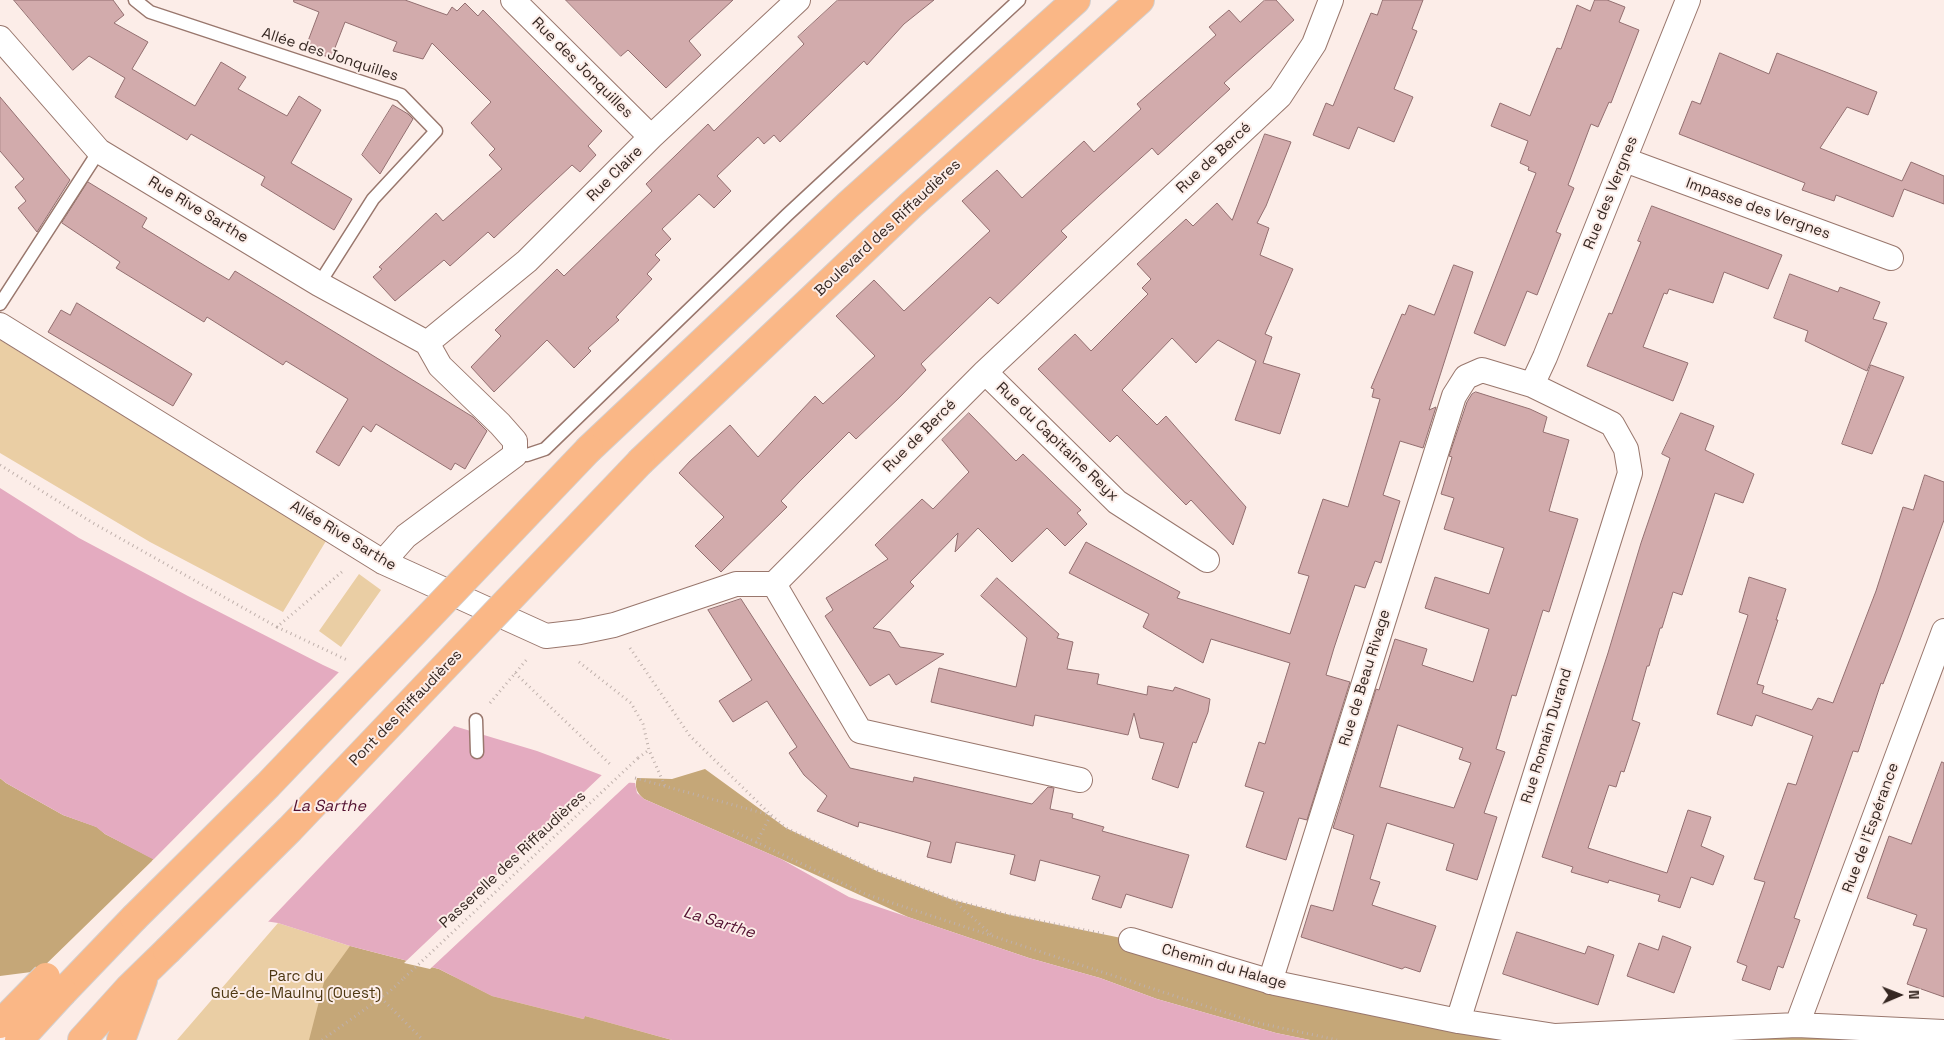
<!DOCTYPE html>
<html>
<head>
<meta charset="utf-8">
<style>
	body { margin:0 }
	#map { position:relative; width:1944px; height:1040px; overflow:hidden; background:#fcede8; font-family:"Space Grotesk",sans-serif }
	canvas { display:block }
	.north { position:absolute; left:1874px; top:970px; width:50px; height:50px; -webkit-text-stroke:4px #fcede8; paint-order:stroke; rotate:89deg; font-size:14px; font-weight:700; line-height:20px; text-align:center; color:#352722 }
	.north::after { content:''; display:block; margin:auto; width:18px; height:22px; background:#352722; clip-path:polygon(50% 0,100% 100%,50% 72%,0 100%) }
</style>
</head>
<body>
<div id="map">
<canvas width="1944" height="1040"></canvas>
<div class="north">N</div>
</div>
<script>
const g = document.querySelector('canvas').getContext('2d');
g.lineJoin = 'round';
function paint(path, color) { g.fillStyle = color; g.fill(path, 'evenodd'); }
function strokePath(path, color, width, dash) { g.strokeStyle = color; g.lineWidth = width; g.lineCap = dash ? 'butt' : 'round'; g.setLineDash(dash || []); g.stroke(path); }
function drawText(font, color, halo, rows, align = 'center') {
  g.font = font + ' "Space Grotesk",sans-serif'; g.lineWidth = 4; g.setLineDash([]); g.textBaseline = 'middle'; g.strokeStyle = halo; g.fillStyle = color; for (const [text, x, y, turn = 0] of rows) {
    g.save(); g.translate(x, y); g.rotate((+turn || 0) * Math.PI / 180); g.textAlign = isNaN(turn) ? turn : align; if (halo) g.strokeText(text, 0, 0); g.fillText(text, 0, 0); g.restore();
  }
}
paint(new Path2D(`
	M 0,340 L 326,541 L 283,612 L 150,542 L 0,453 Z
	M 359,574 L 381,590 L 341,647 L 319,631 Z
	M 278,923 L 350,946 L 672,1040 L 177,1040 Z`), '#eacea4');
paint(new Path2D(`
	M 705,769 L 786,828 L 879,872 L 953,900 L 1010,915 L 1131,940 L 1555,1036 L 1797,1025 L 1944,1040 L 1310,1040 L 1276,1033 L 1157,999 L 1100,978 L 1029,958 L 908,917 L 781,859 L 644,799 C 637,793 634,787 637,778 L 672,779 Z
	M 0,778 L 6,783 L 63,815 L 97,827 L 105,834 L 154,859 L 39,971 L 0,976 Z
	M 350,946 L 439,969 L 492,996 L 583,1019 L 585,1016 L 672,1040 L 309,1040 L 324,982 Z`), '#c5a778');
paint(new Path2D(`
	M 0,488 L 79,538 L 188,596 L 323,665 L 454,726 L 537,751 L 620,782 L 635,783 L 637,793 L 644,799 L 781,859 L 849,897 L 1029,958 L 1100,978 L 1157,999 L 1276,1033 L 1310,1040 L 672,1040 L 585,1016 L 584,1019 L 492,996 L 439,969 L 350,946 L 278,923 L 258,920 L 216,866 L 200,884 L 105,834 L 96,827 L 63,815 L 6,783 L 0,778 Z`), '#e4abc0');
paint(new Path2D(`
	M 341,670 L 456,724 L 266,924 L 256,922 L 216,870 L 199,886 L 152,861 Z
	M 604,773 L 620,779 L 632,780 L 430,969 L 404,963 Z`), '#fcede8');
const building = new Path2D(`
	M 14,0 L 113,0 L 124,15 L 114,23 L 148,42 L 132,69 L 195,106 L 221,62 L 246,77 L 238,89 L 287,116 L 299,96 L 321,110 L 291,163 L 352,199 L 334,230 L 261,185 L 265,177 L 191,134 L 187,140 L 115,97 L 125,78 L 89,56 L 73,70 Z
	M 294,0 L 405,0 L 447,15 L 452,7 L 457,11 L 465,3 L 478,16 L 483,10 L 602,131 L 588,146 L 596,155 L 580,172 L 572,165 L 494,238 L 488,232 L 450,266 L 444,260 L 395,301 L 373,277 L 382,269 L 379,267 L 436,213 L 443,221 L 502,169 L 489,155 L 495,149 L 471,123 L 491,102 L 432,43 L 423,59 L 393,51 L 397,42 L 345,22 L 331,58 L 305,49 L 319,12 L 294,2 Z
	M 566,0 L 733,0 L 689,41 L 701,55 L 666,88 L 628,50 L 621,56 Z
	M 838,0 L 934,0 L 904,24 L 867,65 L 864,61 L 780,142 L 774,135 L 764,144 L 758,137 L 717,176 L 731,191 L 714,208 L 699,194 L 662,229 L 671,239 L 655,255 L 660,260 L 647,274 L 652,279 L 616,317 L 619,320 L 588,348 L 591,351 L 574,368 L 547,340 L 494,392 L 471,367 L 501,336 L 495,330 L 557,269 L 564,276 L 652,191 L 646,184 L 708,124 L 714,131 L 804,44 L 798,37 Z
	M 1265,0 L 1276,0 L 1294,20 L 1224,83 L 1230,89 L 1158,155 L 1152,148 L 1099,196 L 1061,231 L 1067,237 L 998,304 L 990,297 L 921,364 L 926,370 L 900,397 L 856,439 L 849,432 L 799,482 L 781,501 L 787,507 L 721,572 L 695,546 L 724,517 L 679,473 L 690,461 L 730,425 L 758,457 L 815,396 L 823,404 L 875,356 L 836,316 L 874,280 L 904,311 L 990,231 L 962,201 L 997,170 L 1022,198 L 1084,141 L 1094,152 L 1141,109 L 1137,104 L 1216,35 L 1209,27 L 1229,10 L 1240,22 Z
	M 1383,0 L 1423,0 L 1412,29 L 1417,31 L 1394,89 L 1413,97 L 1394,142 L 1358,127 L 1349,149 L 1313,135 L 1326,103 L 1333,106 L 1371,13 L 1377,15 Z
	M 1595,0 L 1607,0 L 1625,7 L 1619,22 L 1639,30 L 1611,103 L 1609,102 L 1598,127 L 1591,124 L 1568,185 L 1574,188 L 1556,232 L 1561,234 L 1537,295 L 1527,291 L 1505,346 L 1474,333 L 1536,173 L 1528,170 L 1529,167 L 1520,163 L 1528,141 L 1491,126 L 1500,103 L 1530,116 L 1557,48 L 1561,49 L 1577,5 L 1590,11 Z
	M 1720,53 L 1769,74 L 1777,53 L 1877,92 L 1868,115 L 1847,107 L 1820,148 L 1902,181 L 1911,162 L 1944,176 L 1944,204 L 1904,189 L 1893,217 L 1836,195 L 1834,201 L 1802,190 L 1805,183 L 1679,134 L 1692,101 L 1700,104 Z
	M 0,97 L 70,180 L 37,232 L 18,208 L 26,201 L 15,187 L 24,179 L 0,151 Z
	M 393,105 L 408,114 L 413,119 L 380,174 L 362,155 Z
	M 1265,134 L 1291,142 L 1266,206 L 1257,223 L 1269,228 L 1260,255 L 1293,269 L 1265,334 L 1272,337 L 1263,363 L 1300,374 L 1280,434 L 1235,420 L 1256,361 L 1218,340 L 1196,363 L 1172,338 L 1122,390 L 1157,425 L 1166,416 L 1246,507 L 1233,545 L 1191,500 L 1186,505 L 1117,435 L 1110,442 L 1038,369 L 1075,334 L 1091,351 L 1148,294 L 1142,288 L 1151,279 L 1137,264 L 1186,219 L 1193,226 L 1217,203 L 1232,220 Z
	M 88,182 L 147,218 L 142,227 L 207,267 L 229,280 L 235,271 L 473,417 L 487,431 L 465,469 L 455,463 L 451,470 L 376,424 L 371,432 L 363,426 L 339,466 L 316,452 L 348,399 L 286,361 L 283,365 L 207,317 L 204,322 L 116,268 L 120,262 L 62,223 Z
	M 1652,206 L 1782,255 L 1768,289 L 1724,272 L 1713,303 L 1669,289 L 1667,294 L 1664,293 L 1643,347 L 1688,363 L 1673,401 L 1587,366 L 1609,313 L 1612,314 L 1641,242 L 1638,241 Z
	M 1454,265 L 1473,272 L 1429,410 L 1436,407 L 1423,448 L 1400,441 L 1383,495 L 1400,501 L 1381,563 L 1375,561 L 1365,588 L 1355,585 L 1334,648 L 1326,675 L 1350,682 L 1307,820 L 1299,818 L 1286,860 L 1264,853 L 1246,847 L 1264,792 L 1245,786 L 1259,742 L 1265,744 L 1290,663 L 1211,639 L 1203,663 L 1143,627 L 1149,614 L 1069,573 L 1086,542 L 1180,592 L 1177,598 L 1290,634 L 1309,576 L 1298,573 L 1323,499 L 1348,507 L 1380,399 L 1372,397 L 1374,389 L 1371,388 L 1402,314 L 1405,315 L 1409,305 L 1434,315 Z
	M 1790,274 L 1838,292 L 1840,287 L 1880,302 L 1873,319 L 1887,323 L 1867,371 L 1805,341 L 1808,331 L 1774,318 Z
	M 77,303 L 192,374 L 173,406 L 48,332 L 61,310 L 70,315 Z
	M 1871,365 L 1904,377 L 1872,454 L 1842,444 Z
	M 1476,392 L 1530,409 L 1547,417 L 1543,432 L 1569,440 L 1549,511 L 1578,519 L 1549,612 L 1543,610 L 1516,696 L 1512,695 L 1496,749 L 1505,752 L 1484,813 L 1497,817 L 1477,880 L 1446,870 L 1454,844 L 1387,823 L 1370,879 L 1380,882 L 1372,905 L 1436,926 L 1420,972 L 1405,967 L 1402,969 L 1301,937 L 1311,905 L 1333,911 L 1354,835 L 1333,828 L 1376,689 L 1379,690 L 1395,639 L 1427,649 L 1422,665 L 1473,682 L 1489,629 L 1425,608 L 1435,577 L 1489,594 L 1504,548 L 1444,529 L 1454,498 L 1441,494 L 1452,457 L 1449,456 L 1467,402 L 1472,394 ZM 1398,725 L 1463,748 L 1459,759 L 1471,763 L 1454,808 L 1380,787 Z
	M 969,413 L 1016,461 L 1023,454 L 1081,510 L 1077,513 L 1087,524 L 1065,546 L 1047,528 L 1012,562 L 978,528 L 955,552 L 958,533 L 910,582 L 914,586 L 873,628 L 890,632 L 900,647 L 944,654 L 896,685 L 889,674 L 870,686 L 825,616 L 833,610 L 826,598 L 888,559 L 875,545 L 922,499 L 933,509 L 969,472 L 942,440 Z
	M 1681,413 L 1714,426 L 1705,450 L 1754,474 L 1743,503 L 1715,493 L 1682,595 L 1673,592 L 1662,628 L 1660,628 L 1649,666 L 1647,666 L 1632,720 L 1640,723 L 1624,772 L 1621,771 L 1616,787 L 1609,785 L 1588,848 L 1667,873 L 1688,810 L 1711,817 L 1701,846 L 1724,856 L 1713,885 L 1691,877 L 1680,908 L 1658,901 L 1660,895 L 1609,880 L 1608,883 L 1571,872 L 1573,867 L 1542,857 L 1608,653 L 1641,543 L 1670,458 L 1662,454 Z
	M 1925,475 L 1944,482 L 1944,520 L 1900,640 L 1883,684 L 1881,683 L 1858,752 L 1853,751 L 1794,918 L 1800,920 L 1783,968 L 1778,966 L 1770,990 L 1742,980 L 1747,966 L 1737,962 L 1765,882 L 1754,879 L 1788,783 L 1796,785 L 1813,736 L 1756,715 L 1752,726 L 1717,714 L 1748,615 L 1739,612 L 1749,577 L 1786,589 L 1776,620 L 1778,620 L 1757,684 L 1764,686 L 1762,693 L 1812,710 L 1818,698 L 1833,703 L 1876,591 L 1903,507 L 1913,510 Z
	M 997,578 L 1059,634 L 1057,638 L 1073,642 L 1067,669 L 1099,674 L 1097,684 L 1147,695 L 1148,686 L 1173,691 L 1175,687 L 1210,699 L 1208,712 L 1196,743 L 1193,742 L 1178,788 L 1152,779 L 1164,743 L 1140,738 L 1134,713 L 1128,735 L 1035,715 L 1033,726 L 931,702 L 939,668 L 1016,687 L 1027,638 L 981,596 Z
	M 741,599 L 850,768 L 913,782 L 914,777 L 1032,804 L 1048,787 L 1054,788 L 1050,809 L 1073,814 L 1072,818 L 1104,827 L 1102,831 L 1189,855 L 1172,908 L 1126,894 L 1121,908 L 1092,899 L 1100,876 L 1040,860 L 1035,881 L 1010,874 L 1015,855 L 956,842 L 951,863 L 927,857 L 931,842 L 859,822 L 858,827 L 817,811 L 827,796 L 804,775 L 789,753 L 797,747 L 767,701 L 733,722 L 719,701 L 752,680 L 708,610 Z
	M 1942,762 L 1944,763 L 1944,997 L 1907,984 L 1927,929 L 1913,925 L 1917,915 L 1867,898 L 1889,836 L 1911,844 Z
	M 1517,932 L 1585,954 L 1588,946 L 1614,955 L 1598,1005 L 1503,974 Z
	M 1663,936 L 1691,947 L 1674,993 L 1627,976 L 1639,943 L 1658,950 Z`);
paint(building, '#d2abac');
strokePath(building, '#936f70', 1);
const lane = new Path2D(`
	M 135,0 L 150,12 L 401,95 L 436,131 L 373,199 L 319,284
	M 0,304 L 99,151
	M 515,455 L 527,455 L 545,449 L 787,215 L 1019,0
	M 476,720 L 477,752`);
const street = new Path2D(`
	M 513,0 L 651,137
	M 0,38 L 99,151 L 319,284 L 427,343
	M 1625,160 L 1891,258
	M 0,325 L 383,562 L 546,636 L 580,632 L 614,625 L 736,584 L 774,584
	M 427,343 L 527,261 L 651,137 L 798,0
	M 985,372 L 1117,502 L 1207,560
	M 1532,385 L 1545,357 L 1688,0
	M 383,562 L 406,536 L 515,455 L 515,441 L 500,424 L 440,366 L 427,343
	M 1080,780 L 860,731 L 774,584 L 985,372 L 1280,96 L 1314,44 L 1331,0
	M 1131,940 L 1275,983 L 1458,1021 L 1555,1036 L 1797,1025 L 1944,1032
	M 1270,982 L 1454,396 L 1466,377 L 1482,370 L 1532,385 L 1612,424 L 1626,449 L 1630,473 L 1458,1021
	M 1797,1025 L 1944,631`);
const highway = new Path2D(`
	M 589,449 L 848,205 L 1076,0
	M 641,461 L 911,205 L 1140,0
	M 63,992 L 134,918
	M 82,1040 L 129,988 L 167,951
	M 121,1040 L 143,980`);
strokePath(lane, '#99776d', 15);
strokePath(street, '#99776d', 26);
strokePath(highway, '#d3cfce', 30);
strokePath(new Path2D(`
	M 0,465 L 93,523 L 277,627 L 343,571
	M 277,627 L 347,660
	M 630,648 L 690,736 L 771,815 L 786,828 L 879,872 L 953,900 L 1010,915 L 1105,934
	M 579,662 L 631,703 L 643,724 L 649,750 L 665,786
	M 515,673 L 612,766
	M 490,703 L 528,658
	M 638,758 L 649,750
	M 635,778 L 770,815
	M 733,831 L 865,894 L 1254,1022 L 1337,1040
	M 756,843 L 771,815
	M 953,900 L 993,936
	M 381,998 L 423,1040
	M 322,1040 L 389,992 L 404,978`), '#bfb0ab', 3, [1, 4]);
strokePath(lane, '#fff', 12);
strokePath(street, '#fff', 24);
strokePath(highway, '#fab786', 28);
const highwayBridge = new Path2D(`
	M 134,918 L 268,785 L 589,449
	M 167,951 L 290,829 L 641,461
	M 0,1024 L 46,977
	M 19,1040 L 63,992`);
strokePath(highwayBridge, '#d3cfce', 30, []);
strokePath(new Path2D(`
	M 404,978 L 638,758`), '#bfb0ab', 3, [1, 4]);
strokePath(highwayBridge, '#fab786', 28);
drawText('15px', '#352722', '#fcede8', [
	["Allée des Jonquilles",330,55,18],
	["Rue des Jonquilles",582,68,45],
	["Rue de Bercé",1214,158,-43],
	["Rue Claire",615,174,-45],
	["Rue des Vergnes",1611,193,-68],
	["Impasse des Vergnes",1758,209,20],
	["Rue Rive Sarthe",198,210,31],
	["Boulevard des Riffaudières",888,228,-43],
	["Rue de Bercé",920,436,-45],
	["Rue du Capitaine Reyx",1057,442,44],
	["Allée Rive Sarthe",343,536,31],
	["Rue de Beau Rivage",1365,678,-73],
	["Pont des Riffaudières",406,708,-46],
	["Rue Romain Durand",1547,736,-73],
	["Rue de l'Espérance",1871,828,-70],
	["Passerelle des Riffaudières",513,860,-43],
	["Chemin du Halage",1224,967,16]
]);
drawText('15px', '#4d3712', '#fcede8', [
	["Parc du",296,977],
	["Gué-de-Maulny (Ouest)",296,994]
]);
drawText('italic 16px', '#521030', '#fcede8', [
	["La Sarthe",329,807],
	["La Sarthe",719,923,17]
]);
</script>
</body>
</html>
